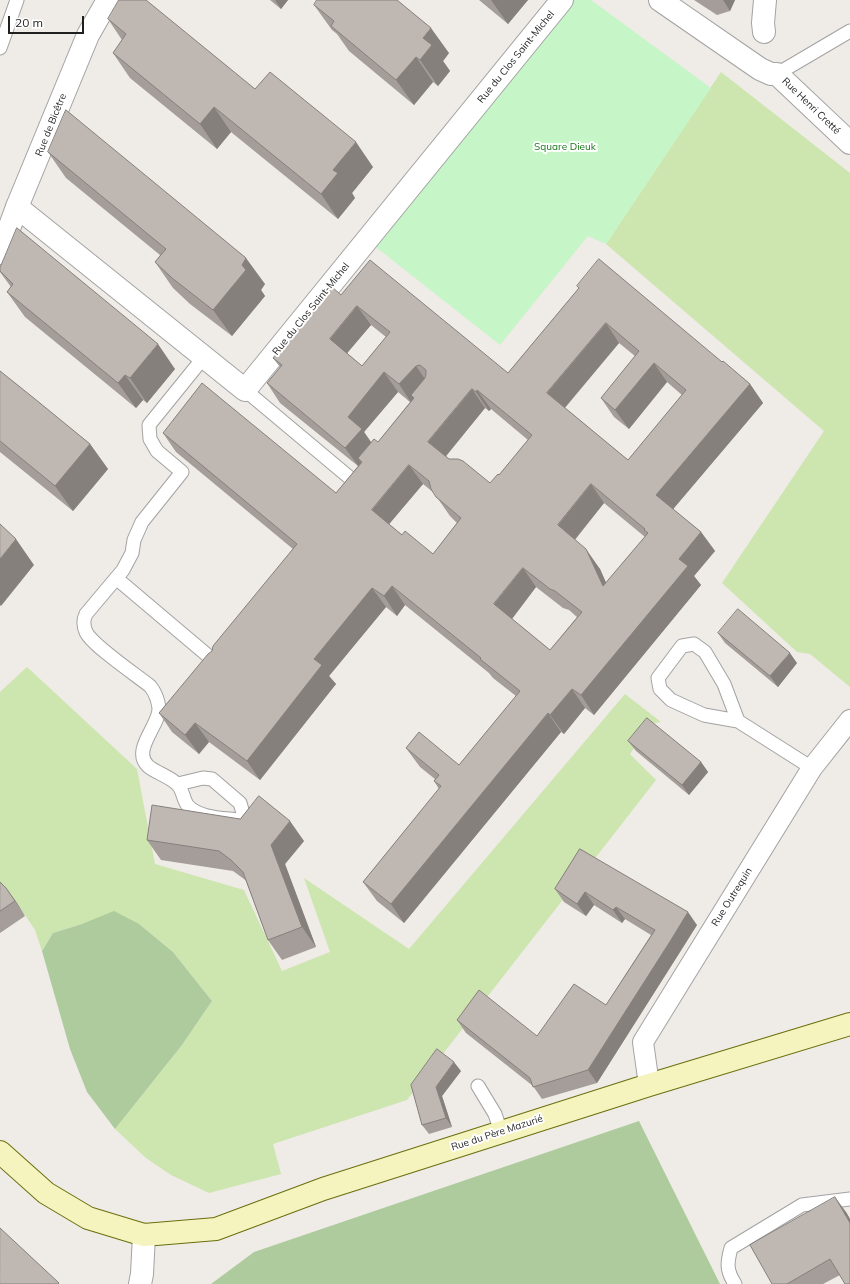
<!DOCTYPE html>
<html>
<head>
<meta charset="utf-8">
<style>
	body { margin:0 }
	#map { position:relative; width:850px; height:1284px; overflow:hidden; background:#efebe6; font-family:Mulish,sans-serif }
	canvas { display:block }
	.scale { position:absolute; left:8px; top:16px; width:76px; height:18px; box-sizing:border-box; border:2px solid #1f1f1f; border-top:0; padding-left:5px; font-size:12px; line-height:14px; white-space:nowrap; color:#1f1f1f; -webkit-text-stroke:3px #fff; paint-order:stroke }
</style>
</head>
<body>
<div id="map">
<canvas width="850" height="1284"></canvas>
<div class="scale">20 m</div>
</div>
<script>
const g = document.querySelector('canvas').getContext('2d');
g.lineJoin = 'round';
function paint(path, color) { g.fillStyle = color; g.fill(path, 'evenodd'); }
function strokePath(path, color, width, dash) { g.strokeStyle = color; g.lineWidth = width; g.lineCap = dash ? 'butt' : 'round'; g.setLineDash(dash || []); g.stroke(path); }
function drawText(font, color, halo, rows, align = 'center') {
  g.font = font + ' Mulish,sans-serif'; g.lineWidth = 4; g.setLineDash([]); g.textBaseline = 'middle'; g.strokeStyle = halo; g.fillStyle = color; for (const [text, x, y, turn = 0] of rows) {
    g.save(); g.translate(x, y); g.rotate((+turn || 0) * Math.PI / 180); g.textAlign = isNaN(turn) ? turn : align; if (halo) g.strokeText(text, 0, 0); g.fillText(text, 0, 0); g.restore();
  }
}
paint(new Path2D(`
	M 721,72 L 850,173 L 850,687 L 810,654 L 797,652 L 722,583 L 824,431 L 606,244 Z
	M 27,667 L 137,769 L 155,864 L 244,890 L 282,971 L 330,952 L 304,878 L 409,949 L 625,694 L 661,722 L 650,724 L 630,754 L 656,780 L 407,1100 L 273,1144 L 281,1174 L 209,1193 L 171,1175 L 146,1158 L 115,1129 L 182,1045 L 212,1001 L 173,952 L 139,924 L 82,924 L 53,933 L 42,951 L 35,930 L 17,903 L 0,889 L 0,692 Z`), '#cde5af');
paint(new Path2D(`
	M 114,911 L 139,924 L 173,952 L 212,1001 L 182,1045 L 115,1129 L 87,1092 L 70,1049 L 42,951 L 53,933 L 82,924 Z
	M 639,1121 L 720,1284 L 211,1284 L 254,1252 Z`), '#aecb9e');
paint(new Path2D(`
	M 573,0 L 591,0 L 711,88 L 606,244 L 588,236 L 500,345 L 372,244 Z`), '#c6f5c7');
const service = new Path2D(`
	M 0,48 L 17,0
	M 777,74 L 850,31
	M 245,390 L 356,483 L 362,477
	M 116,578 L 219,665
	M 738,721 L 704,715 L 671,700 L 660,689 L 658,678 L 682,646 L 694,644 L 705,652 L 724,684 L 738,721 L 812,768
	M 178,784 L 203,778 L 212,779 L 240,803 L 243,813 L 242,818 L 238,820 C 223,818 199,818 188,806 C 183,800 183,789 177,784 C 169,776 156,773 148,766 C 131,750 160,725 159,708 C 158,700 155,692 150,686 C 136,675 92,645 86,632 C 83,625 83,620 86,614 L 123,570 L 132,553 L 134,540 L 142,522 L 182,472 L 157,451 L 150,439 L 149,425 L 204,357
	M 478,1086 L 495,1114 L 501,1132
	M 735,1284 C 726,1270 727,1263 731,1248 L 802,1205 L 850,1199`);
const pedestrian = new Path2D(`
	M 649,1085 L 643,1042 L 812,768 L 850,720`);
const minor = new Path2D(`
	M 660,0 L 760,69 L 771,74 L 777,74 L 850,143
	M 764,32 L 763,23 L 765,0
	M 17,207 L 245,390 L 562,0
	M 140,1284 L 142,1274 L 144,1235`);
const tertiary = new Path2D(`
	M 0,253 L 17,207 L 88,35 L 108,0`);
const secondary = new Path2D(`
	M 0,1152 L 46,1193 L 88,1218 L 144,1235 L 216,1229 L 323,1189 L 649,1085 L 850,1024`);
strokePath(service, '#a3a3a3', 15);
strokePath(pedestrian, '#a3a3a3', 22);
strokePath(minor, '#a3a3a3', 24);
strokePath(tertiary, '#a3a3a3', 24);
strokePath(secondary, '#6a6f0d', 24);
strokePath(service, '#fff', 13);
strokePath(pedestrian, '#fff', 20);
strokePath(minor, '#fff', 22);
strokePath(tertiary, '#fff', 22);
strokePath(secondary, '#f5f4be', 22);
paint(new Path2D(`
	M 270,0 L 288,0 L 281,9 Z
	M 479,0 L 528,0 L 508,24 Z
	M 694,0 L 735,0 L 730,11 L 717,15 Z
	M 314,5 L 449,53 L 443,61 L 450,71 L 438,86 L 433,82 L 414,105 L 349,51 L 337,34 L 332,30 Z
	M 108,19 L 373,167 L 352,193 L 355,198 L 338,219 L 231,132 L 217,149 L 130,78 L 113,53 L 122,40 Z
	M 48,152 L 265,284 L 261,290 L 265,296 L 232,336 L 190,304 L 173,288 L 155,262 L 160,255 L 66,178 Z
	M 0,268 L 175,369 L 147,403 L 143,400 L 136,408 L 25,317 L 7,292 L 11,287 L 0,272 Z
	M 577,286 L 722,362 L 750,384 L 763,403 L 673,509 L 701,532 L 715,551 L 694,576 L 701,585 L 594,715 L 585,708 L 564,734 L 561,732 L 404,923 L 377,901 L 363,882 L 439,789 L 434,781 L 435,779 L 420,767 L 406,748 L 459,765 L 516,696 L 493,678 L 489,673 L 405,605 L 397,616 L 386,607 L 329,676 L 336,684 L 260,780 L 209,742 L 199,754 L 172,732 L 159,713 L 212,651 L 293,549 L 176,452 L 163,433 L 336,493 L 358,466 L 280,403 L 267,383 L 280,367 L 273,358 L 341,295 L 508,373 L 579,288 ZM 371,325 L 386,337 L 362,366 L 347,353 ZM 619,343 L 635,356 L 601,398 L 614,417 L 629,429 L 667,382 L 682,395 L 628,460 L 565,408 ZM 398,392 L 410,402 L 378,442 L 371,442 L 364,432 ZM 485,408 L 489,411 L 491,409 L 528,440 L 499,475 L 490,483 L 449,459 L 446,456 ZM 423,484 L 434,493 L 450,516 L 457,523 L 433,554 L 402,535 L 389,524 ZM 604,503 L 645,537 L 606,583 L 600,569 L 575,540 ZM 536,587 L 563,608 L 569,610 L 577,617 L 550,650 L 512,619 Z
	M 0,371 L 90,444 L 108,469 L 73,511 L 0,452 Z
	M 718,633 L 797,663 L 778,687 L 725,643 Z
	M 628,741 L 701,762 L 708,772 L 689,795 L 636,751 Z
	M 147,840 L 304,841 L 285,864 L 316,947 L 282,960 L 268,940 L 246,881 L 244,879 L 233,871 L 161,860 Z
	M 580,849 L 697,925 L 680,952 L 597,1083 L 542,1099 L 533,1086 L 466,1033 L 457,1020 L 537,1036 L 606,1005 L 651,935 L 625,919 L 622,923 L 594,905 L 586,916 L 564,902 L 555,889 Z
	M 0,882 L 17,903 L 25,916 L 0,933 Z
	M 461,1071 L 442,1096 L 452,1127 L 429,1134 L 422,1125 L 411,1085 Z
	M 846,1212 L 850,1219 L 850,1284 L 840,1275 L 823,1284 L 772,1284 Z`), '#a49d99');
paint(new Path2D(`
	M 275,0 L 288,0 L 281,9 Z
	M 491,0 L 528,0 L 508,24 Z
	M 723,0 L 735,0 L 730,11 Z
	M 431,28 L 449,53 L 443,61 L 450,71 L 438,86 L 420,60 L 423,38 Z
	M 416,57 L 433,82 L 414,105 L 396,80 Z
	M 214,107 L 231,132 L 217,149 L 200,124 Z
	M 356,142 L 373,167 L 352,193 L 355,198 L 338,219 L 321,194 L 333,170 Z
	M 246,258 L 265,284 L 261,290 L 265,296 L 232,336 L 213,310 Z
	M 357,306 L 371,325 L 343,358 L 330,339 Z
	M 606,323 L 619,343 L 561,412 L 547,393 Z
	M 158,344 L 175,369 L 147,403 L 130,378 Z
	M 654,363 L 667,382 L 629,429 L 615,410 Z
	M 416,366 L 429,385 L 414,398 L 411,395 L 415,400 L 412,404 L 399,384 Z
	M 384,372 L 398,392 L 364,432 L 375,448 L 358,458 L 362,464 L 359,467 L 345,448 L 348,417 Z
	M 125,375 L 143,400 L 136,408 L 118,383 Z
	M 750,384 L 763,403 L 669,514 L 656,495 Z
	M 472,389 L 485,408 L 442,461 L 428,442 Z
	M 477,390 L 491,409 L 489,411 L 476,392 Z
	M 90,444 L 108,469 L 73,511 L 55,486 Z
	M 409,465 L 423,484 L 385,529 L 372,510 Z
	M 591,484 L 604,503 L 571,544 L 558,525 Z
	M 701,532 L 715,551 L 694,576 L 701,585 L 594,715 L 581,695 L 679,559 Z
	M 16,539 L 34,565 L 1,606 L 0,605 L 0,559 Z
	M 586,549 L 600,569 L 616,605 L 603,586 Z
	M 523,568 L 536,587 L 508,624 L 494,604 Z
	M 392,586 L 405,605 L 397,616 L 384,596 Z
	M 372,588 L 386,607 L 329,676 L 336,684 L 260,780 L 247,761 L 314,659 Z
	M 790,653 L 797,663 L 778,687 L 770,676 Z
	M 572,689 L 585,708 L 564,734 L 550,715 Z
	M 548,713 L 561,732 L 404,923 L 391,904 Z
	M 195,723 L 209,742 L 199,754 L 185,735 Z
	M 701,762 L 708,772 L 689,795 L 682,785 Z
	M 290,821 L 304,841 L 285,864 L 316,947 L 302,927 L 271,845 Z
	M 6,888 L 17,903 L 25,916 L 15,901 Z
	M 585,892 L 594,905 L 586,916 L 577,904 Z
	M 616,907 L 625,919 L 622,923 L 613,910 Z
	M 688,912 L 697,925 L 680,952 L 597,1083 L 588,1070 Z
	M 454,1062 L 461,1071 L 442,1096 L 452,1127 L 446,1118 L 436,1087 Z
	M 835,1197 L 846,1212 L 850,1219 L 850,1223 Z`), '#86807d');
const building = new Path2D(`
	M 119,0 L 146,0 L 255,89 L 270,72 L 356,142 L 333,170 L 338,173 L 321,194 L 214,107 L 200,124 L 113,53 L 126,34 L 108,19 Z
	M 317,0 L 397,0 L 431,28 L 423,38 L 432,45 L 420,60 L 416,57 L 396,80 L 331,26 L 334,21 L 314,5 Z
	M 66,110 L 246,258 L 242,265 L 246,270 L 213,310 L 172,278 L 155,262 L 166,249 L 48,152 Z
	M 17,228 L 158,344 L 130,378 L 125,375 L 118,383 L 7,292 L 13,284 L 0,271 L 0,268 Z
	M 599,259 L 722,362 L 723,361 L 750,384 L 656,495 L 701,532 L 679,559 L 688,566 L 581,695 L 572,689 L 550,715 L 548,713 L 391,904 L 363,882 L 441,786 L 434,781 L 439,775 L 406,748 L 419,732 L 459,765 L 520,691 L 480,659 L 481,658 L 392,586 L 384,596 L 372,588 L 314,659 L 322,665 L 247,761 L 195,723 L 185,735 L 159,713 L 208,654 L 212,651 L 213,646 L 297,544 L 163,433 L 202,383 L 336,493 L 362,462 L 358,458 L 374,439 L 378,442 L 414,398 L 411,395 L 425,378 L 426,374 L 426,370 L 420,365 L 416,366 L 399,384 L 384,372 L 348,417 L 362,429 L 345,448 L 267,383 L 282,365 L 273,358 L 332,287 L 341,295 L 370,260 L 508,373 L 579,288 L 577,286 ZM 357,306 L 390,332 L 362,366 L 330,339 ZM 606,323 L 639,351 L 601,398 L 615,410 L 654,363 L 686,390 L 628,460 L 547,393 ZM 472,389 L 476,392 L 477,390 L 532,435 L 499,475 L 498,474 L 490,483 L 463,461 L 458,459 L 449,459 L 428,442 ZM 409,465 L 429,481 L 431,489 L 436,497 L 461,518 L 433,554 L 405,531 L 402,535 L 372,510 ZM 591,484 L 645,529 L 644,530 L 648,533 L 603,586 L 586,549 L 558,525 ZM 523,568 L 550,589 L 555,591 L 582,612 L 550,650 L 494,604 Z
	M 0,371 L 35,399 L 90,444 L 55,486 L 0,441 Z
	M 0,524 L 16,539 L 0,559 Z
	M 738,609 L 790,653 L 770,676 L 718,633 Z
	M 647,718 L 701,762 L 682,785 L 628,741 Z
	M 259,796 L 290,821 L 271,845 L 302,927 L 268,940 L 243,872 L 231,860 L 219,851 L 147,840 L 152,805 L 240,819 Z
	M 580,849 L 688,912 L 671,940 L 588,1070 L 533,1087 L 530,1078 L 457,1020 L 479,990 L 537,1036 L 574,984 L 606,1005 L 655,930 L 616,907 L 613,910 L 585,892 L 577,904 L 555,889 Z
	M 0,882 L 6,888 L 15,901 L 0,911 Z
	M 437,1049 L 454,1062 L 436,1087 L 446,1118 L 422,1125 L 411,1085 Z
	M 835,1197 L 850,1223 L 850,1284 L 845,1284 L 830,1259 L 787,1284 L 772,1284 L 750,1245 Z
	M 0,1228 L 59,1283 L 58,1284 L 0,1284 Z`);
paint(building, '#bfb7b2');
strokePath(building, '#86807d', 1);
drawText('10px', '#1f1f1f', '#fff', [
	["Rue du Clos Saint-Michel",516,57,-51],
	["Rue Henri Cretté",811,106,44],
	["Rue de Bicêtre",51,125,-68],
	["Rue du Clos Saint-Michel",311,309,-51],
	["Rue Outrequin",732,897,-58],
	["Rue du Père Mazurié",497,1133,-18]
]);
drawText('10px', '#147616', '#fff', [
	["Square Dieuk",565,147]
]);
</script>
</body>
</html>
